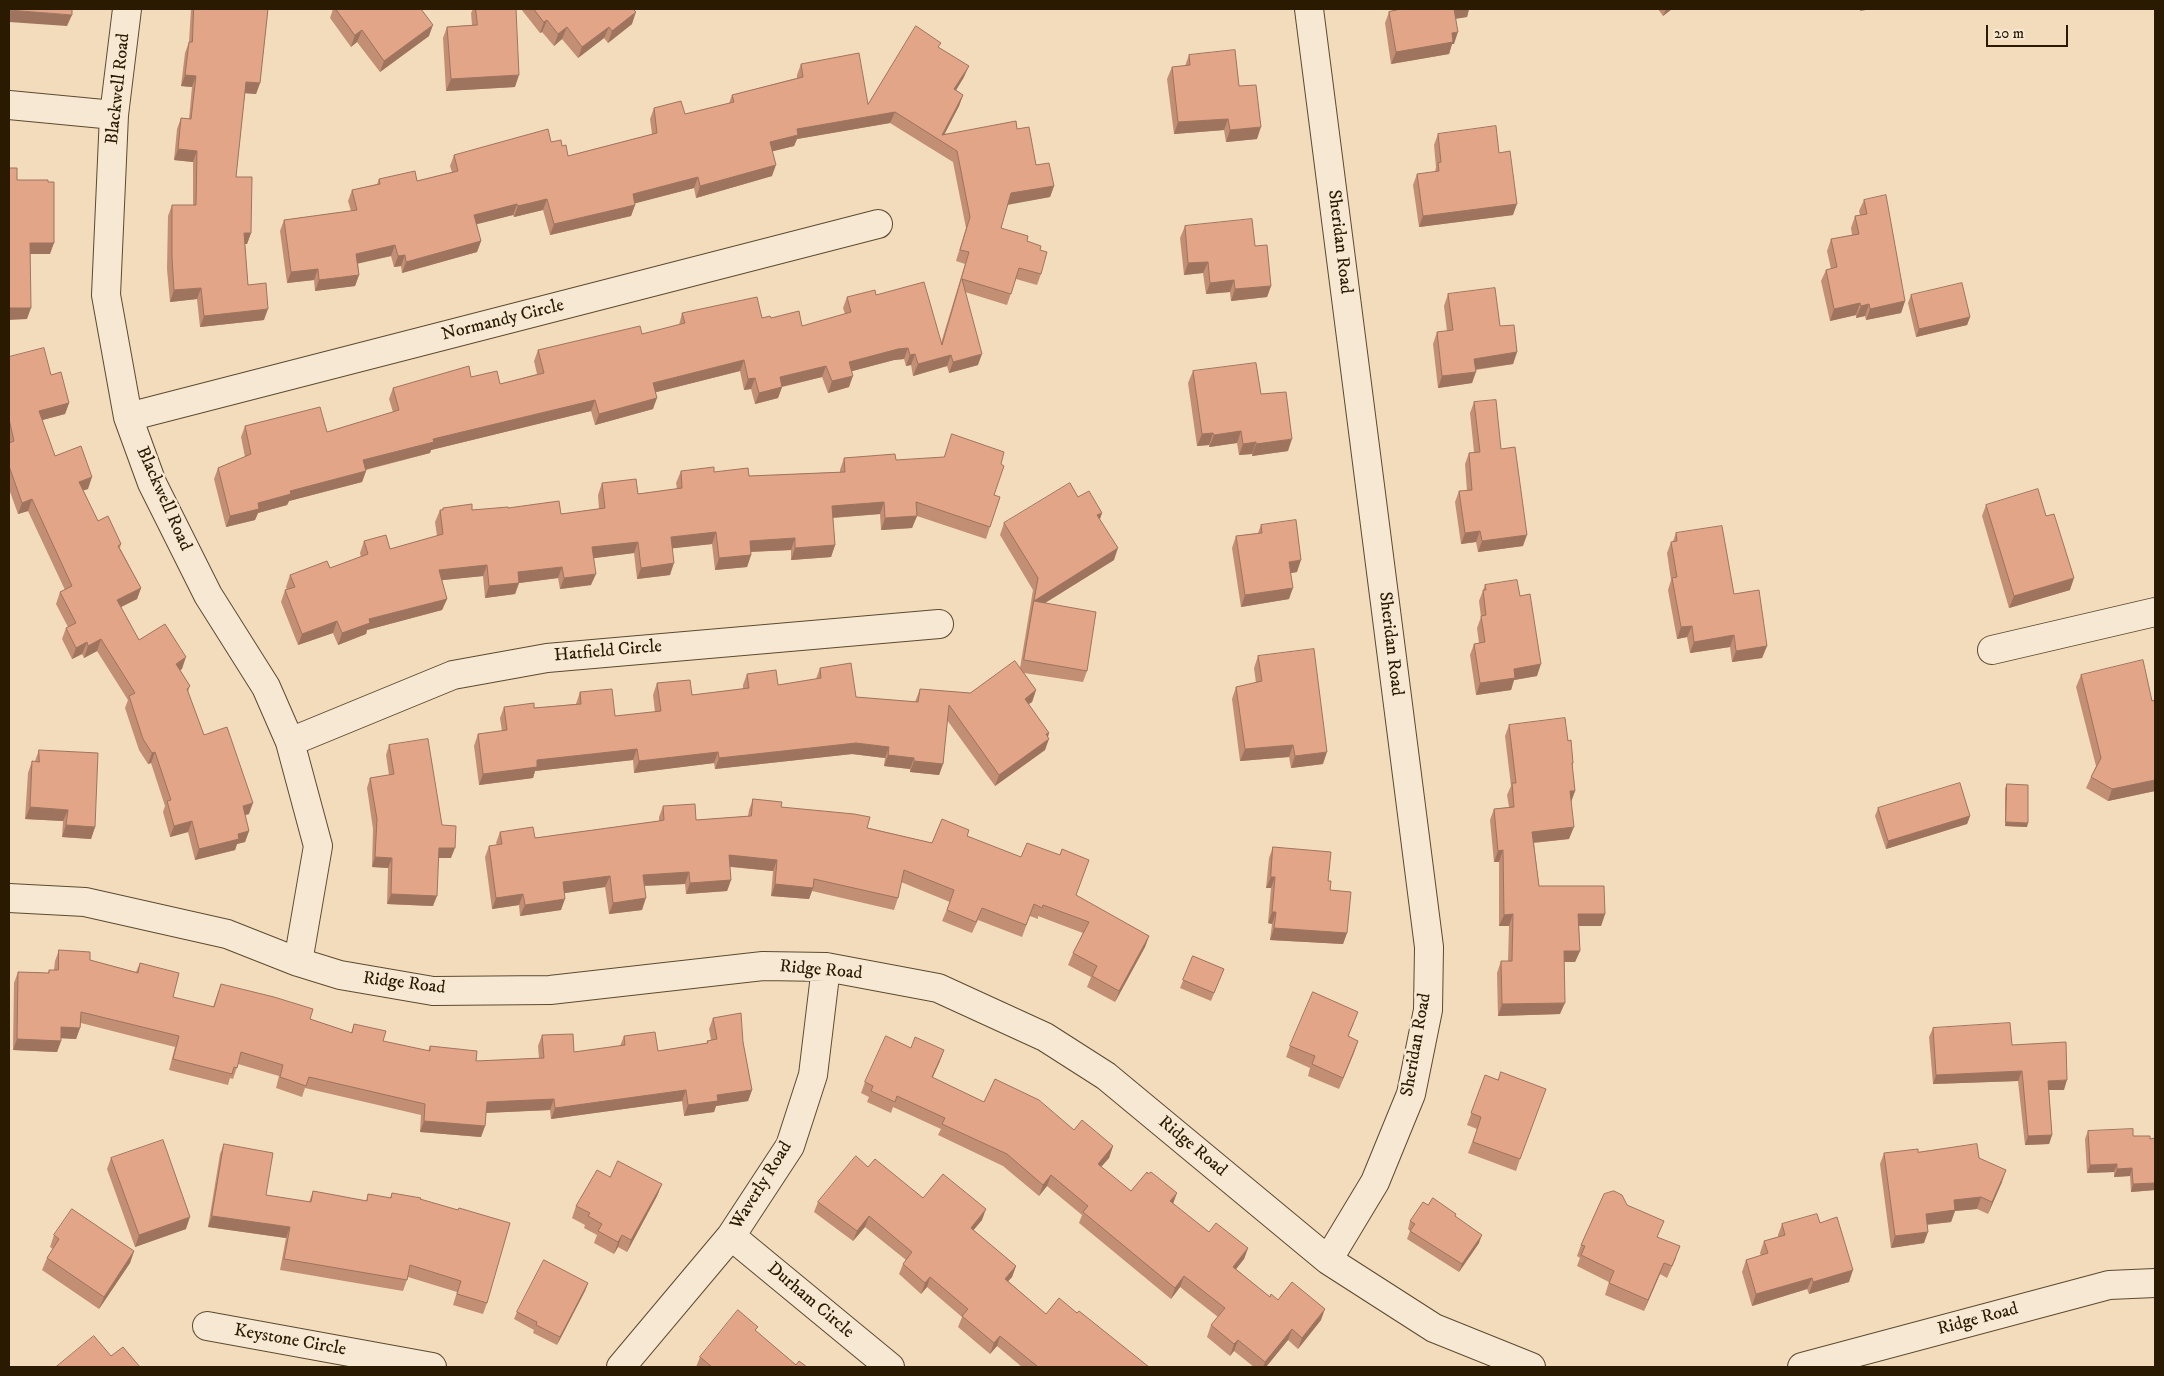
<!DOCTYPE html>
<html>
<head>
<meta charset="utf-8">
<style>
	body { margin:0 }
	#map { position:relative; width:2164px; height:1376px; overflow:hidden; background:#f3dcbb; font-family:"IM FELL DW Pica",serif }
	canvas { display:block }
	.frame { position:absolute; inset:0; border:10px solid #2a1a02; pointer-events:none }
	.scale { position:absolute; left:1986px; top:25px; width:82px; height:22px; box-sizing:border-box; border:2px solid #2a1a02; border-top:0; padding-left:6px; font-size:15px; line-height:18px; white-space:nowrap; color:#2a1a02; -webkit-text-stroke:4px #f7e8d3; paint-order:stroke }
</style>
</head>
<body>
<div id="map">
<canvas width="2164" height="1376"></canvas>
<div class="frame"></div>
<div class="scale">20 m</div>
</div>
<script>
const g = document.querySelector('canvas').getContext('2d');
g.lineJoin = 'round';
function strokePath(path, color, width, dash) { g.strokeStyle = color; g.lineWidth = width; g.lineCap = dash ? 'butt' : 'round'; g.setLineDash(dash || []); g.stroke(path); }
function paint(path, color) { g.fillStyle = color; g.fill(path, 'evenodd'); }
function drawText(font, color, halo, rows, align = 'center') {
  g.font = font + ' "IM FELL DW Pica",serif'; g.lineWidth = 5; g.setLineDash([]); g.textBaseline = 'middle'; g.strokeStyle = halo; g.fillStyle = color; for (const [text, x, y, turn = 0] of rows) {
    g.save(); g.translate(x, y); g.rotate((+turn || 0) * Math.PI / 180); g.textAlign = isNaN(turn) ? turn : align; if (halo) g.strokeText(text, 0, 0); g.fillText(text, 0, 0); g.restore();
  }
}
const minor = new Path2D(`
	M 127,9 L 114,115 L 106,295 L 128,417 L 152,483 L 208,595 L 266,687 L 290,742 L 318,846 L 298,962
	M 1309,9 L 1429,947 L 1428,1010 L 1411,1094 L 1375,1182 L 1328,1260
	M 9,105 L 114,115
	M 128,417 L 878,224
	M 1992,650 L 2155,612
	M 290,742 L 453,675 L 547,658 L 939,624
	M 9,898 L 85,902 L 227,934 L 298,962 L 340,975 L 433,991 L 550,990 L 763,966 L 826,967 L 938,988 L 1045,1037 L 1106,1076 L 1328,1260 L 1434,1328 L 1531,1367
	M 731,1236 L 890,1367
	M 207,1326 L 432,1367
	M 621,1367 L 731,1236 L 790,1146 L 813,1075 L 826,967
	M 1802,1367 L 2109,1285 L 2155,1283`);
strokePath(minor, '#5c4a30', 30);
strokePath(minor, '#f7e8d3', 28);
paint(new Path2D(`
	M 191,9 L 268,9 L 260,83 L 256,94 L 245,93 L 236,177 L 251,233 L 247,244 L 245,244 L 248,285 L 264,320 L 200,327 L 197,299 L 170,302 L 167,269 L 168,216 L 172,205 L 193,205 L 193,162 L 174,160 L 177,129 L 181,118 L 189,119 L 192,87 L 181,86 L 185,53 L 189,42 Z
	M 333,9 L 421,9 L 429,36 L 380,72 L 357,42 L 351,47 L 330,18 Z
	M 473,9 L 516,9 L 515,87 L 446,91 L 443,38 L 447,27 L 472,25 L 471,13 Z
	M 521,9 L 633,9 L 632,24 L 608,43 L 604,38 L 578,58 L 562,39 L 554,46 L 542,32 L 540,33 Z
	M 1395,9 L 1469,9 L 1467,17 L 1456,18 L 1454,44 L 1452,44 L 1449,54 L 1391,64 L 1385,23 L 1389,12 L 1395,10 Z
	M 1658,9 L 1672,9 L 1663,16 Z
	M 939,48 L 964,77 L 956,90 L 963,95 L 959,106 L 944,134 L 1017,129 L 1036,165 L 1054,186 L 1050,197 L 1008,204 L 1001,228 L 1027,241 L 1040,250 L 1041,274 L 1037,285 L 1016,279 L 1007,305 L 965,292 L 978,365 L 949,373 L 947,366 L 913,376 L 911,365 L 906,366 L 904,359 L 894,360 L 852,371 L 849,387 L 828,393 L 822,377 L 782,387 L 778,398 L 755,404 L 751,389 L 744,390 L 740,371 L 656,392 L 653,409 L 595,425 L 591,411 L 431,450 L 430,453 L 366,470 L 366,471 L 362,482 L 289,501 L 287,505 L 258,513 L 255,520 L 226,527 L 214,479 L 218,468 L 245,457 L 241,437 L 245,426 L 327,432 L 393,412 L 389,399 L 393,388 L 471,377 L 500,384 L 537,374 L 534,361 L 538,350 L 642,334 L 679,325 L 682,313 L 771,318 L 802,326 L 845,314 L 843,308 L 847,297 L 876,295 L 941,343 L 965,264 L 956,261 L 966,228 L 953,162 L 890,123 L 797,139 L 794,146 L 772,151 L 772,176 L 696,198 L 694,188 L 635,203 L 635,205 L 631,216 L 550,235 L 543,210 L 514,217 L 513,215 L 476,224 L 481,241 L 477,252 L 402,273 L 401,266 L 394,267 L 391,256 L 358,263 L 359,275 L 355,286 L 315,291 L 314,280 L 287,283 L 280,231 L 284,220 L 351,211 L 348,201 L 352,190 L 377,184 L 379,179 L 417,181 L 452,172 L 450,166 L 454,155 L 551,142 L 562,146 L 568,156 L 652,134 L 650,119 L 654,108 L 685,114 L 729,103 L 732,95 L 797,78 L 797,75 L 801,64 L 868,104 Z
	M 1189,55 L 1239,86 L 1257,139 L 1226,142 L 1224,130 L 1174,134 L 1167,79 L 1172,67 L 1185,66 Z
	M 1438,134 L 1499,153 L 1513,215 L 1419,227 L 1413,185 L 1417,174 L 1435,172 L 1436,167 L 1434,145 Z
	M 1864,200 L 1905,301 L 1901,313 L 1866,320 L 1865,316 L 1856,318 L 1856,315 L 1830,321 L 1821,281 L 1826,270 L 1831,269 L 1827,251 L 1831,239 L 1852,235 L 1851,228 L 1855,216 L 1860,215 L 1859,211 Z
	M 1185,226 L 1255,246 L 1271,286 L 1267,297 L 1231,301 L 1230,292 L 1206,294 L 1203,273 L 1184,275 L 1180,238 Z
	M 1448,294 L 1500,326 L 1517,352 L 1513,364 L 1476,370 L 1472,383 L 1438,388 L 1433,344 L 1437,332 L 1447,331 L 1444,306 Z
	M 1911,295 L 1970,317 L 1967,325 L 1916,337 L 1908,303 Z
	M 9,357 L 51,375 L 69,403 L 65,414 L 42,420 L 55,456 L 88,489 L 83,490 L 98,521 L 121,544 L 120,548 L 141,588 L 137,599 L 121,607 L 139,640 L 182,669 L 180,670 L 190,686 L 188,692 L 204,735 L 249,814 L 245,815 L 249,831 L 245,842 L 237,844 L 235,850 L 195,860 L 188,832 L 170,837 L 163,812 L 165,806 L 151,763 L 148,764 L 139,750 L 125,708 L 128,700 L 97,651 L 84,658 L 82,654 L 72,659 L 62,639 L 66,628 L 68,627 L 56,604 L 60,592 L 65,590 L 28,511 L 18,514 L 9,489 Z
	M 1193,371 L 1261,394 L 1288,451 L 1252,456 L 1252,454 L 1239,455 L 1237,443 L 1209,447 L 1209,445 L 1197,446 L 1188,383 Z
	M 1474,402 L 1501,449 L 1523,546 L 1478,552 L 1476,542 L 1461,544 L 1455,502 L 1459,491 L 1467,491 L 1465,464 L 1469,453 L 1474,452 L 1470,413 Z
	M 844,458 L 1001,464 L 994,495 L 990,527 L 986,539 L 917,516 L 912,528 L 881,530 L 880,514 L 833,518 L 835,545 L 831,557 L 791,560 L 791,550 L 751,552 L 751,555 L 747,567 L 715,570 L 712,544 L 672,548 L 670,575 L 637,579 L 634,553 L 593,558 L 591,585 L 560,589 L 558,578 L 519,583 L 515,594 L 485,598 L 483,576 L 442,580 L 447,599 L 442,610 L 367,630 L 366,634 L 338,645 L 333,633 L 298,645 L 281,602 L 285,590 L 287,590 L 286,587 L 290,575 L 330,568 L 361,557 L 360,553 L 364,541 L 390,549 L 437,536 L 435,522 L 440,510 L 442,510 L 443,508 L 472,510 L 508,508 L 561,514 L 599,509 L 598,495 L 602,483 L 638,494 L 677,489 L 676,483 L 681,471 L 714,472 L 749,476 L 840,472 L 840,470 Z
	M 1078,497 L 1102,513 L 1100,519 L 1114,560 L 1045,603 L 1087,671 L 1083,682 L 1024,673 L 1036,690 L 1032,702 L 1028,704 L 1049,733 L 1045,750 L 995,786 L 947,720 L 943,764 L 939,775 L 910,772 L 910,769 L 884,766 L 885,758 L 852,754 L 715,769 L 714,763 L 634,773 L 633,760 L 535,771 L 533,778 L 479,785 L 474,746 L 478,734 L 502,731 L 500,718 L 504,707 L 534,708 L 576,704 L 580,692 L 615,716 L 655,712 L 653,695 L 657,683 L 692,695 L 743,689 L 743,685 L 747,674 L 778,685 L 816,679 L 820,668 L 856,697 L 915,702 L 920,689 L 970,693 L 1020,668 L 1033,590 L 1000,535 L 1004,523 Z
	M 1986,505 L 2070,590 L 2009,608 L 1982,516 Z
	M 1261,525 L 1297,572 L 1291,573 L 1289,599 L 1241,607 L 1232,548 L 1236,536 L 1258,533 Z
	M 1676,533 L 1734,594 L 1767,646 L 1762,658 L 1732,662 L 1730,647 L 1690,653 L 1687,637 L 1677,639 L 1668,590 L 1671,580 L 1667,553 L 1671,542 L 1673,541 Z
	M 1485,585 L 1520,596 L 1537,676 L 1514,680 L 1511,690 L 1476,695 L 1470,655 L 1474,644 L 1479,643 L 1477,628 L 1481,617 L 1479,601 Z
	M 1258,656 L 1323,764 L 1291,768 L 1289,757 L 1240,761 L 1232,699 L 1236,687 L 1256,683 L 1254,668 Z
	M 2081,675 L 2152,701 L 2155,700 L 2155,791 L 2108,801 L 2086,788 L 2096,766 L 2076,687 Z
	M 1509,725 L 1568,741 L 1573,763 L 1572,767 L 1575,791 L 1571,802 L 1569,839 L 1534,843 L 1539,886 L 1605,914 L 1601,926 L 1579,926 L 1580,951 L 1575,962 L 1564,962 L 1560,1014 L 1498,1016 L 1497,973 L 1501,961 L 1508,961 L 1509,926 L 1499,926 L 1499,862 L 1494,862 L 1490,820 L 1494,809 L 1509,807 L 1507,795 L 1511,786 L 1505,736 Z
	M 389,745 L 442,825 L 451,858 L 438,858 L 433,906 L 387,904 L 388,868 L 372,867 L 373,829 L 367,788 L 370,778 L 389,775 L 386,755 Z
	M 39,750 L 95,827 L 91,839 L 62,837 L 63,821 L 25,819 L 28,773 L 32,761 L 35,761 Z
	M 2007,784 L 2027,827 L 2005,826 L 2005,788 Z
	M 753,799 L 781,807 L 932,843 L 967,836 L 1149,936 L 1145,947 L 1115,1002 L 1087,987 L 1091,977 L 1068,965 L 1073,953 L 1083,933 L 1038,916 L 1038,919 L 1030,916 L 1022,937 L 978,920 L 972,933 L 942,921 L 950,902 L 901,882 L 898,898 L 894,910 L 812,891 L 809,899 L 771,896 L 773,871 L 730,867 L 731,880 L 727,891 L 686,894 L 685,884 L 644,886 L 642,910 L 609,914 L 605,887 L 564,893 L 561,910 L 520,916 L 519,905 L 492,909 L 485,857 L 489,846 L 497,845 L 496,843 L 500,832 L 535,838 L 659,821 L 659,817 L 663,806 L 696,820 L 748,816 L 749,810 Z
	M 1878,808 L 1970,816 L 1967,824 L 1886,849 L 1875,816 Z
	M 1273,847 L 1328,881 L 1330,890 L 1347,933 L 1343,944 L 1270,940 L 1272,924 L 1268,923 L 1271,888 L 1266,888 L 1269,858 Z
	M 59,950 L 90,960 L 136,972 L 140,963 L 173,997 L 213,1007 L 221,984 L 310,1019 L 351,1033 L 354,1024 L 383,1041 L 428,1051 L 430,1046 L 476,1061 L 539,1058 L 538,1046 L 542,1035 L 574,1052 L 620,1046 L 624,1036 L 658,1051 L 707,1043 L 707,1041 L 711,1040 L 709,1029 L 713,1018 L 743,1042 L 752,1090 L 748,1101 L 716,1106 L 714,1112 L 684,1116 L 682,1101 L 551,1119 L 550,1110 L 486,1113 L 485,1126 L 481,1137 L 420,1132 L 421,1115 L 305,1088 L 302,1097 L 276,1088 L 279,1076 L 238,1064 L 233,1079 L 230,1078 L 228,1085 L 169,1070 L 175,1047 L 81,1023 L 80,1028 L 76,1039 L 61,1038 L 61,1041 L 57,1052 L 13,1050 L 14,983 L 18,972 L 48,973 L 49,970 L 54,970 L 55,961 Z
	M 1193,956 L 1224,969 L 1211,1001 L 1180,988 Z
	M 1354,1023 L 1348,1037 L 1358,1041 L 1339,1089 L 1308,1076 L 1310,1068 L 1286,1057 L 1290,1046 Z
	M 1933,1028 L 2012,1045 L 2064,1090 L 2049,1090 L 2052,1135 L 2049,1144 L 2025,1145 L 2018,1081 L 1933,1084 L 1929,1037 Z
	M 911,1048 L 940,1061 L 932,1078 L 984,1102 L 1074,1130 L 1113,1146 L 1109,1158 L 1101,1167 L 1131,1191 L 1173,1204 L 1209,1232 L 1248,1248 L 1244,1259 L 1236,1269 L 1270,1297 L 1321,1320 L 1298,1349 L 1288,1340 L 1266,1367 L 1254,1367 L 1234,1351 L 1230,1356 L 1207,1337 L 1211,1325 L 1218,1317 L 1180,1287 L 1171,1299 L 1079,1223 L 1082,1215 L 1047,1186 L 1039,1196 L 1003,1166 L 938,1135 L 941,1129 L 893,1107 L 891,1113 L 867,1102 L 869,1097 L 861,1093 L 865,1082 Z
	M 1485,1075 L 1498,1080 L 1520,1159 L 1516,1171 L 1468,1153 L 1477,1129 L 1467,1125 Z
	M 2088,1131 L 2150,1139 L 2155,1138 L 2155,1190 L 2131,1192 L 2130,1176 L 2114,1177 L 2114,1172 L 2087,1173 L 2085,1139 Z
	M 224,1144 L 266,1195 L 309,1202 L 313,1191 L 366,1201 L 368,1194 L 390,1198 L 392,1193 L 420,1199 L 487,1303 L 483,1314 L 453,1305 L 457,1292 L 408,1277 L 403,1291 L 280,1270 L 286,1238 L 208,1227 L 220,1154 Z
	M 1918,1152 L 1979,1158 L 2002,1182 L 1988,1214 L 1977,1209 L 1955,1211 L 1951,1222 L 1927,1225 L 1924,1243 L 1891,1248 L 1880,1164 L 1884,1153 Z
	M 111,1158 L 186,1229 L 135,1247 L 107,1169 Z
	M 868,1167 L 923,1198 L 982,1220 L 973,1230 L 1016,1266 L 1012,1277 L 1008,1281 L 1046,1314 L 1077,1313 L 1149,1367 L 1022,1367 L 997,1346 L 990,1354 L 958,1327 L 962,1317 L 927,1287 L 921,1294 L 899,1274 L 903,1264 L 906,1260 L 865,1227 L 853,1241 L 814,1212 L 818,1202 Z
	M 610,1177 L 662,1184 L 657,1196 L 627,1252 L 618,1247 L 614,1254 L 594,1243 L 597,1235 L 584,1228 L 585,1225 L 572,1218 L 576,1206 Z
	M 1428,1205 L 1455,1216 L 1479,1243 L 1459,1272 L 1407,1239 L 1410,1231 L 1408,1229 L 1410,1221 Z
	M 1627,1205 L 1658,1237 L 1676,1258 L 1667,1278 L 1660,1274 L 1644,1311 L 1605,1295 L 1609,1282 L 1577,1266 L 1580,1258 L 1577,1256 L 1581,1245 Z
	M 1820,1223 L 1849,1282 L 1809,1294 L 1807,1289 L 1752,1306 L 1742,1272 L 1746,1260 L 1761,1256 L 1760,1253 L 1764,1241 L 1778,1237 L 1778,1235 L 1782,1224 Z
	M 54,1235 L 134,1251 L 130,1263 L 99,1309 L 42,1270 L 47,1258 L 53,1249 L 50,1247 Z
	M 588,1283 L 585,1291 L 557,1345 L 533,1333 L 534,1330 L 514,1319 L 517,1312 Z
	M 756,1331 L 796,1365 L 807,1367 L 696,1367 L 700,1357 Z`), '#c28e74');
paint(new Path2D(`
	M 1453,9 L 1469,9 L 1467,17 L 1449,20 Z
	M 1666,9 L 1672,9 L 1663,16 Z
	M 1861,9 L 1872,9 L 1860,11 Z
	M 9,10 L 72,15 L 67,26 L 9,22 Z
	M 636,12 L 632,24 L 608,43 L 612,31 Z
	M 547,20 L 542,32 L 540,33 L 544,22 Z
	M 433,25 L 429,36 L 380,72 L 384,61 Z
	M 567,27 L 562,39 L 554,46 L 558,34 Z
	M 609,27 L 604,38 L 578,58 L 582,47 Z
	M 362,30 L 357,42 L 351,47 L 355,35 Z
	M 1458,32 L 1454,44 L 1452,44 L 1449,54 L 1391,64 L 1396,52 L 1452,33 Z
	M 969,66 L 964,77 L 950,100 L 954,89 Z
	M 185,75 L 196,76 L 192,87 L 181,86 Z
	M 519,75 L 515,87 L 446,91 L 451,79 Z
	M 246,82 L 260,83 L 256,94 L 242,93 Z
	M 963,95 L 959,106 L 941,141 L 942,135 Z
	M 895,112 L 890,123 L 797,139 L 794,146 L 766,153 L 770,142 L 797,129 Z
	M 1228,119 L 1224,130 L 1174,134 L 1178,122 Z
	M 1261,127 L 1257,139 L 1226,142 L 1230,130 Z
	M 178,149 L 197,151 L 193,162 L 174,160 Z
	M 776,165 L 772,176 L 696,198 L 700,186 Z
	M 698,177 L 694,188 L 629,205 L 633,194 Z
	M 1054,186 L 1050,197 L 1007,205 L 1011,193 Z
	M 547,199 L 543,210 L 514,217 L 518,206 Z
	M 517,204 L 513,215 L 470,226 L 474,215 Z
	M 1517,204 L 1513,215 L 1419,227 L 1423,216 Z
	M 635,205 L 631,216 L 550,235 L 554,224 Z
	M 244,233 L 251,233 L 247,244 L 240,244 Z
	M 481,241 L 477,252 L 402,273 L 406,262 Z
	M 30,243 L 54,243 L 50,254 L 26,254 Z
	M 395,245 L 391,256 L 352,265 L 356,254 Z
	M 405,255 L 401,266 L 394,267 L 398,256 Z
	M 1208,262 L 1203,273 L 1184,275 L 1188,263 Z
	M 318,269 L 314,280 L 287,283 L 291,272 Z
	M 359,275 L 355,286 L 315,291 L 319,280 Z
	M 1234,280 L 1230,292 L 1206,294 L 1210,283 Z
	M 1271,286 L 1267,297 L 1231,301 L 1235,289 Z
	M 201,288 L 197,299 L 170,302 L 174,290 Z
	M 1905,301 L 1901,313 L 1866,320 L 1870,309 Z
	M 1860,303 L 1856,315 L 1830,321 L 1834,309 Z
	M 1869,304 L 1865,316 L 1856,318 L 1861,306 Z
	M 9,308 L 31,308 L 27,319 L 9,320 Z
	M 268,309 L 264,320 L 200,327 L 204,316 Z
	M 1970,317 L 1967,325 L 1916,337 L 1919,329 Z
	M 908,348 L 904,359 L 894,360 L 845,373 L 849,362 L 898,349 Z
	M 1517,352 L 1513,364 L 1470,370 L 1474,359 Z
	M 915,354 L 911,365 L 906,366 L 910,355 Z
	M 982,354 L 978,365 L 949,373 L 953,362 Z
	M 951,355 L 947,366 L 913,376 L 918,364 Z
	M 744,360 L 740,371 L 649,394 L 653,383 Z
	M 826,366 L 822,377 L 776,388 L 780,377 Z
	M 1476,372 L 1472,383 L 1438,388 L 1442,376 Z
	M 853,376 L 849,387 L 828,393 L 832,381 Z
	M 755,378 L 751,389 L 744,390 L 748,379 Z
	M 782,387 L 778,398 L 755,404 L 759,393 Z
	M 657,398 L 653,409 L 595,425 L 599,414 Z
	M 595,400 L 591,411 L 431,450 L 430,453 L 359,471 L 363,460 L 433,439 Z
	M 69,403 L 65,414 L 35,422 L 39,411 Z
	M 1241,431 L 1237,443 L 1209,447 L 1214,435 Z
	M 1213,433 L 1209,445 L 1197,446 L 1202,434 Z
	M 1292,439 L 1288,451 L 1252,456 L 1256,444 Z
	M 1256,442 L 1252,454 L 1239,455 L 1243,444 Z
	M 366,471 L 362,482 L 289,501 L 287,505 L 258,513 L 255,520 L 226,527 L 230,516 L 258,503 L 290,491 Z
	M 92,477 L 88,489 L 75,493 L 79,482 Z
	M 32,499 L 28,511 L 18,514 L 22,503 Z
	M 884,502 L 880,514 L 828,518 L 832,506 Z
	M 1102,513 L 1098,524 L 1097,515 Z
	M 917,516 L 912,528 L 881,530 L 885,518 Z
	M 1480,531 L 1476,542 L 1461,544 L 1465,533 Z
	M 716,532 L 712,544 L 667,549 L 671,537 Z
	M 1527,535 L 1523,546 L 1478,552 L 1482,541 Z
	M 795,538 L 791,550 L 745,552 L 750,541 Z
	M 638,542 L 634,553 L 588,559 L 592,547 Z
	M 835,545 L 831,557 L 791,560 L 795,548 Z
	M 1118,548 L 1114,560 L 1032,611 L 1034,601 L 1030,613 L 1034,601 Z
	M 751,555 L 747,567 L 715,570 L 719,558 Z
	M 1301,560 L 1297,572 L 1285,574 L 1289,562 Z
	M 674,563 L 670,575 L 637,579 L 641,568 Z
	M 487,565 L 483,576 L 434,581 L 439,570 Z
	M 562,567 L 558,578 L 519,583 L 515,594 L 485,598 L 489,586 L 518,572 Z
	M 596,574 L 591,585 L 560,589 L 564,578 Z
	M 2074,578 L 2070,590 L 2009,608 L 2014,596 Z
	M 141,588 L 137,599 L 113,611 L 117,600 Z
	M 1293,588 L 1289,599 L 1241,607 L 1245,595 Z
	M 447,599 L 442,610 L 367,630 L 366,634 L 338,645 L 342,633 L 369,619 Z
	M 337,621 L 333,633 L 298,645 L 302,634 Z
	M 1692,626 L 1687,637 L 1677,639 L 1681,627 Z
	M 1734,635 L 1730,647 L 1690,653 L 1694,642 Z
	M 101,639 L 97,651 L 84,658 L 88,646 Z
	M 87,642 L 82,654 L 72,659 L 76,648 Z
	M 1767,646 L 1762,658 L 1732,662 L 1736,651 Z
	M 186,657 L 182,669 L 172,675 L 176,664 Z
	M 1541,664 L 1537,676 L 1514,680 L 1511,690 L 1476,695 L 1480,683 L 1514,669 Z
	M 1036,690 L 1032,702 L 1020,710 L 1025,699 Z
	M 1049,733 L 1046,741 L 1049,739 L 1045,750 L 995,786 L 999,775 Z
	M 856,743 L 889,747 L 885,758 L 852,754 L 715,769 L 719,758 Z
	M 1293,745 L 1289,757 L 1240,761 L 1245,749 Z
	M 637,749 L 633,760 L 535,771 L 533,778 L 479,785 L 483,774 L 537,760 Z
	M 155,752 L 151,763 L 148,764 L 152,753 Z
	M 718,752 L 714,763 L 634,773 L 639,761 Z
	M 1327,752 L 1323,764 L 1291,768 L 1295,756 Z
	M 888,755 L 914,758 L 910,769 L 884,766 Z
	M 914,761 L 943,764 L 939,775 L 910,772 Z
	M 2155,780 L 2155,791 L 2108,801 L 2112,789 Z
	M 1570,791 L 1575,791 L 1571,802 Z
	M 253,803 L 249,814 L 238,817 L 243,806 Z
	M 30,807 L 68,810 L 63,821 L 25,819 Z
	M 1970,816 L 1967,824 L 1886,849 L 1888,841 Z
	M 192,821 L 188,832 L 170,837 L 174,826 Z
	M 2006,822 L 2028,823 L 2027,827 L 2005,826 Z
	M 66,825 L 95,827 L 91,839 L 62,837 Z
	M 1574,827 L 1569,839 L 1528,843 L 1532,832 Z
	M 249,831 L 245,842 L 237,844 L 235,850 L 195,860 L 199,849 L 238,834 Z
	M 439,848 L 455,848 L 451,858 L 435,858 Z
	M 1503,850 L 1499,862 L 1494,862 L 1498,851 Z
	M 729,855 L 777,860 L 773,871 L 725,866 Z
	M 375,857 L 392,858 L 388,868 L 372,867 Z
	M 689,872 L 685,884 L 638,886 L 643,875 Z
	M 610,876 L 605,887 L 559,894 L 563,882 Z
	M 1271,877 L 1275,877 L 1271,888 L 1266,888 Z
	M 731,880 L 727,891 L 686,894 L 690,883 Z
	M 775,884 L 813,888 L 809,899 L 771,896 Z
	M 391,894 L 437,896 L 433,906 L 387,904 Z
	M 523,894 L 519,905 L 492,909 L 496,898 Z
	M 646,898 L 642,910 L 609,914 L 613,903 Z
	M 565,899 L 561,910 L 520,916 L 525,905 Z
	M 1272,912 L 1276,912 L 1272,924 L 1268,923 Z
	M 1513,914 L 1509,926 L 1499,926 L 1504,915 Z
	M 1578,914 L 1605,914 L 1601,926 L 1574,926 Z
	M 1274,928 L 1347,933 L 1343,944 L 1270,940 Z
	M 1149,936 L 1145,947 L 1115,1002 L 1119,991 Z
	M 1564,951 L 1580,951 L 1575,962 L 1560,962 Z
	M 1565,1003 L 1560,1014 L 1498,1016 L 1502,1004 Z
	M 61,1027 L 80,1028 L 76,1039 L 57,1038 Z
	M 17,1039 L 61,1041 L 57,1052 L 13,1050 Z
	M 1358,1041 L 1354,1053 L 1339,1089 L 1343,1078 Z
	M 944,1050 L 940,1061 L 928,1088 L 932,1077 Z
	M 2022,1071 L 2018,1081 L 1933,1084 L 1936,1075 Z
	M 2067,1080 L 2064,1090 L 2045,1090 L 2048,1081 Z
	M 686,1090 L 682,1101 L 551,1119 L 555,1108 Z
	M 752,1090 L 748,1101 L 716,1106 L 714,1112 L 684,1116 L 688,1105 L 717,1095 Z
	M 554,1099 L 550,1110 L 483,1113 L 487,1102 Z
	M 424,1121 L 485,1126 L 481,1137 L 420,1132 Z
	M 2052,1135 L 2049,1144 L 2025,1145 L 2028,1136 Z
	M 1113,1146 L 1109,1158 L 1094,1175 L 1098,1164 Z
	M 2117,1164 L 2114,1172 L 2087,1173 L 2090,1165 Z
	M 2132,1168 L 2130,1176 L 2114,1177 L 2117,1169 Z
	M 2006,1170 L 2002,1182 L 1988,1214 L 1992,1202 Z
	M 1051,1175 L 1047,1186 L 1039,1196 L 1043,1185 Z
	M 2155,1183 L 2155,1190 L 2131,1192 L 2133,1184 Z
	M 662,1184 L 657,1196 L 627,1252 L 631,1240 Z
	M 1177,1193 L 1173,1204 L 1170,1201 Z
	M 1981,1197 L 1977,1209 L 1955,1211 L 1951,1222 L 1921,1225 L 1926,1214 L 1954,1200 Z
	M 986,1209 L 982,1220 L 967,1238 L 971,1228 Z
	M 212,1216 L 290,1227 L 286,1238 L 208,1227 Z
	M 869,1216 L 865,1227 L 853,1241 L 857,1231 Z
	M 190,1217 L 186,1229 L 135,1247 L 139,1235 Z
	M 1928,1232 L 1924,1243 L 1891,1248 L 1895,1236 Z
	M 622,1235 L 618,1247 L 614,1254 L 618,1242 Z
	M 1482,1235 L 1479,1243 L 1459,1272 L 1462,1264 Z
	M 1248,1248 L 1244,1259 L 1229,1278 L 1233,1267 Z
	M 134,1251 L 130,1263 L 99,1309 L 104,1297 Z
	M 1664,1263 L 1660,1274 L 1644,1311 L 1648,1300 Z
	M 1016,1266 L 1012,1277 L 1001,1289 L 1005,1279 Z
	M 1853,1270 L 1849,1282 L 1809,1294 L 1813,1282 Z
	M 1184,1276 L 1180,1287 L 1171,1299 L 1175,1288 Z
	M 930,1277 L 927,1287 L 921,1294 L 925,1283 Z
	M 1812,1278 L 1807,1289 L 1752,1306 L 1756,1294 Z
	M 588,1283 L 585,1291 L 557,1345 L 560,1337 Z
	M 1325,1309 L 1321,1320 L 1298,1349 L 1302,1338 Z
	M 1292,1329 L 1288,1340 L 1266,1367 L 1263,1367 L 1265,1362 Z
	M 1000,1336 L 997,1346 L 990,1354 L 994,1343 Z
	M 1238,1340 L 1234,1351 L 1230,1356 L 1234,1344 Z`), '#9e745e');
const building = new Path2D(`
	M 9,9 L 72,9 L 72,15 L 9,10 Z
	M 194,9 L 268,9 L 260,83 L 246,82 L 236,177 L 252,177 L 251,233 L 244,233 L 248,285 L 266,283 L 268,309 L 204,316 L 201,288 L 174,290 L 172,258 L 172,205 L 196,205 L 197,151 L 178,149 L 181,118 L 191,119 L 196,76 L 185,75 L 189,42 L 192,42 Z
	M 336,9 L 421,9 L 433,25 L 384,61 L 362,30 L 355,35 Z
	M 476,9 L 516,9 L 519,75 L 451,79 L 447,27 L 477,25 Z
	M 534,9 L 633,9 L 636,12 L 612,31 L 609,27 L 582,47 L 567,27 L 558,34 L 547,20 L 544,22 Z
	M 1401,9 L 1454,9 L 1458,32 L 1452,33 L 1453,42 L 1396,52 L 1389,12 Z
	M 916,26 L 941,43 L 938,47 L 969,66 L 954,89 L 963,95 L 942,135 L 1016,121 L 1017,129 L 1029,127 L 1036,165 L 1049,163 L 1054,186 L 1011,193 L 1001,228 L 1028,236 L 1027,241 L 1041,246 L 1040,250 L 1047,252 L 1041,274 L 1019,268 L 1011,294 L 962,279 L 982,354 L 953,362 L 951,355 L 918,364 L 915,354 L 910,355 L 908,348 L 898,349 L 849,362 L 853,376 L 832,381 L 826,366 L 780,377 L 782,387 L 759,393 L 755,378 L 748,379 L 744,360 L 653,383 L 657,398 L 599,414 L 595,400 L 433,439 L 434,442 L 363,460 L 366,471 L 290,491 L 291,494 L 258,503 L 259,509 L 230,516 L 218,468 L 251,454 L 245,426 L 320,407 L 327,432 L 399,410 L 393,388 L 469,366 L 471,377 L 497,371 L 500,384 L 544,373 L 538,350 L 640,326 L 642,334 L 685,323 L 682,313 L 757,297 L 762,318 L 770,316 L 771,318 L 799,311 L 802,326 L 851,312 L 847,297 L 875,290 L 876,295 L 924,282 L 942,345 L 969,252 L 960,250 L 970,217 L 957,151 L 895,112 L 797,129 L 798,135 L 770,142 L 776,165 L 700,186 L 698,177 L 633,194 L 635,205 L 554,224 L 547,199 L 518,206 L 517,204 L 474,215 L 481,241 L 406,262 L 405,255 L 398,256 L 395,245 L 356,254 L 359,275 L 319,280 L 318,269 L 291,272 L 284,220 L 357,210 L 352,190 L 380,184 L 379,179 L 415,171 L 417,181 L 458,171 L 454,155 L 548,129 L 551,142 L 561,140 L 562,146 L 566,145 L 568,156 L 657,133 L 654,108 L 681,101 L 685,114 L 734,102 L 732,95 L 803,77 L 801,64 L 859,53 L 868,104 Z
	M 1235,50 L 1239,86 L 1256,85 L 1261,127 L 1230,130 L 1228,119 L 1178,122 L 1172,67 L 1190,65 L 1189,55 Z
	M 1496,126 L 1499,153 L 1510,151 L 1517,204 L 1423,216 L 1417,174 L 1439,171 L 1438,163 L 1441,162 L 1438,134 Z
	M 9,168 L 17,168 L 17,180 L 48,180 L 48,182 L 54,182 L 54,243 L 30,243 L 31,308 L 9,308 Z
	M 1886,195 L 1905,301 L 1870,309 L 1869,304 L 1861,306 L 1860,303 L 1834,309 L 1826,270 L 1837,267 L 1831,239 L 1859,234 L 1855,216 L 1867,214 L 1864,200 Z
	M 1252,219 L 1255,246 L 1267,245 L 1271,286 L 1235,289 L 1234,280 L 1210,283 L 1208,262 L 1188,263 L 1185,226 Z
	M 1962,283 L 1970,317 L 1919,329 L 1911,295 Z
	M 1495,288 L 1500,326 L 1514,325 L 1517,352 L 1474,359 L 1476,372 L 1442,376 L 1437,332 L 1453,330 L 1448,294 Z
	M 44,348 L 51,375 L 61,372 L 69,403 L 39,411 L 55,456 L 81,446 L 92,477 L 79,482 L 98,521 L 108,516 L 121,544 L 118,546 L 141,588 L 117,600 L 139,640 L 165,624 L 186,657 L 176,664 L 190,686 L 187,689 L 204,735 L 227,727 L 253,803 L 243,806 L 249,831 L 238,834 L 239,839 L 199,849 L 192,821 L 174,826 L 167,801 L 171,800 L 155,752 L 152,753 L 143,739 L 129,696 L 135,693 L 101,639 L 88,646 L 87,642 L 76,648 L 66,628 L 76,623 L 60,592 L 72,586 L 32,499 L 22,503 L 9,466 L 9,443 L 14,441 L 9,419 L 9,357 Z
	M 1256,363 L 1261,394 L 1286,392 L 1292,439 L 1256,444 L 1256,442 L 1243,444 L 1241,431 L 1214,435 L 1213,433 L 1202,434 L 1193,371 Z
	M 1496,400 L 1501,449 L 1515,447 L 1527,535 L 1482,541 L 1480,531 L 1465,533 L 1459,491 L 1472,490 L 1469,453 L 1480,452 L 1474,402 Z
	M 952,434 L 1004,452 L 1001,464 L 1004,466 L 994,495 L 1000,497 L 990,527 L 916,502 L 917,516 L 885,518 L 884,502 L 832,506 L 835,545 L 795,548 L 795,538 L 750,541 L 751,555 L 719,558 L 716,532 L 671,537 L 674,563 L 641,568 L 638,542 L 592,547 L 596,574 L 564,578 L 562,567 L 518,572 L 519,583 L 489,586 L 487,565 L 439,570 L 447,599 L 369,619 L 370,623 L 342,633 L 337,621 L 302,634 L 285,590 L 295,587 L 290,575 L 327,561 L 330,568 L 368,554 L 364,541 L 386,535 L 390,549 L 443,534 L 440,510 L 443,510 L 443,508 L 472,504 L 472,510 L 508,507 L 508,508 L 559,501 L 561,514 L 605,508 L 602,483 L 636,479 L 638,494 L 682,488 L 681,471 L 714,467 L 714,472 L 748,468 L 749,476 L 845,472 L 844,458 L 895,454 L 896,460 L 944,457 Z
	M 1070,483 L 1078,497 L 1089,491 L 1102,513 L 1097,515 L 1118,548 L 1034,601 L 1038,578 L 1004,523 Z
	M 2038,489 L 2046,516 L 2054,514 L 2074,578 L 2014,596 L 1986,505 Z
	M 1296,520 L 1301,560 L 1289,562 L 1293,588 L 1245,595 L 1236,536 L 1262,533 L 1261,525 Z
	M 1722,526 L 1734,594 L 1759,590 L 1767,646 L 1736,651 L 1734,635 L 1694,642 L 1692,626 L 1681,627 L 1672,578 L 1677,577 L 1671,542 L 1677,541 L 1676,533 Z
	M 1517,580 L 1520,596 L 1530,594 L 1541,664 L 1514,669 L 1515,678 L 1480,683 L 1474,644 L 1485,642 L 1481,616 L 1486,615 L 1483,590 L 1486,590 L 1485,585 Z
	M 1034,601 L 1096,612 L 1087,671 L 1024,660 Z
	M 1314,649 L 1327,752 L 1295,756 L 1293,745 L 1245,749 L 1236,687 L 1262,681 L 1258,656 Z
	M 2143,660 L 2152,701 L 2155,700 L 2155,780 L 2112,789 L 2091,777 L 2101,758 L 2081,675 Z
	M 1015,661 L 1036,690 L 1025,699 L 1049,733 L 1046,734 L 1049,739 L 999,775 L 949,705 L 943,764 L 914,761 L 914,758 L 888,755 L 889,747 L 856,743 L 719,758 L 718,752 L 639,761 L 637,749 L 537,760 L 537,767 L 483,774 L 478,734 L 507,730 L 504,707 L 534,703 L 534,708 L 581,704 L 580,692 L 612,689 L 615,716 L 661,711 L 657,683 L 690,680 L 692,695 L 749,688 L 747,674 L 776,670 L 778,685 L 821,678 L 820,668 L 851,663 L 856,697 L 918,702 L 920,689 L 970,693 Z
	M 1565,718 L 1568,741 L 1571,740 L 1573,763 L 1572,763 L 1575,791 L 1570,791 L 1574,827 L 1532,832 L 1539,886 L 1604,886 L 1605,914 L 1578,914 L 1580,951 L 1564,951 L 1565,1003 L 1502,1004 L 1501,961 L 1512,961 L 1513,914 L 1504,915 L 1503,850 L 1498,851 L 1494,809 L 1514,807 L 1512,783 L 1516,783 L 1509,725 Z
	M 428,739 L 442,825 L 456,826 L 455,848 L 439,848 L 437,896 L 391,894 L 392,858 L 375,857 L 377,819 L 370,778 L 394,774 L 389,745 Z
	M 39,750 L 98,753 L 95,827 L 66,825 L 68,810 L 30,807 L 32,761 L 39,762 Z
	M 1960,783 L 1970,816 L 1888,841 L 1878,808 Z
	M 2007,784 L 2028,785 L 2028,823 L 2006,822 Z
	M 753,799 L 782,802 L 781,807 L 854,814 L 870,817 L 867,828 L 932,843 L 942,819 L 969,830 L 967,836 L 1021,857 L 1027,843 L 1060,855 L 1062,849 L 1089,860 L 1076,895 L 1149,936 L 1119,991 L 1092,976 L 1097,966 L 1073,953 L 1089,922 L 1043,905 L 1042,908 L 1034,904 L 1026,925 L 982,908 L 976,922 L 947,910 L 954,890 L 904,870 L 898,898 L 814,879 L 813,888 L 775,884 L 777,860 L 729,855 L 731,880 L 690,883 L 689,872 L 643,875 L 646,898 L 613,903 L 610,876 L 563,882 L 565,899 L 525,905 L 523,894 L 496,898 L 489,846 L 502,844 L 500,832 L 533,827 L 535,838 L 659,821 L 664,820 L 663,806 L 695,804 L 696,820 L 751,816 Z
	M 1273,847 L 1331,852 L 1328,881 L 1331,881 L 1330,890 L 1351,892 L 1347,933 L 1274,928 L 1276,912 L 1272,912 L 1275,877 L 1271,877 Z
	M 59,950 L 90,952 L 90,960 L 138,973 L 140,963 L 179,973 L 173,997 L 214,1007 L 221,984 L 274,997 L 313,1009 L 310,1019 L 352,1033 L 354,1024 L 386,1031 L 383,1041 L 430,1051 L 430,1046 L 477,1051 L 476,1061 L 544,1058 L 542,1035 L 573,1034 L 574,1052 L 625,1045 L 624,1036 L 655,1032 L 658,1051 L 708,1043 L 707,1041 L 717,1039 L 713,1018 L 741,1013 L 743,1042 L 752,1090 L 717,1095 L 718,1101 L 688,1105 L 686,1090 L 555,1108 L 554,1099 L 487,1102 L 485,1126 L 424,1121 L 425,1104 L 309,1077 L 306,1086 L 280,1077 L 283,1065 L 241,1052 L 237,1068 L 234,1067 L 232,1074 L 173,1059 L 179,1036 L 81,1012 L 80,1028 L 61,1027 L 61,1041 L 17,1039 L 18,972 L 49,973 L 49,970 L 58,970 Z
	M 1193,956 L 1224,969 L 1214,993 L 1183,980 Z
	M 1313,992 L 1358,1012 L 1348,1036 L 1358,1041 L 1343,1078 L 1312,1064 L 1315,1056 L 1290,1046 Z
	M 2010,1023 L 2012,1045 L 2066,1042 L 2067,1080 L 2048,1081 L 2052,1135 L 2028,1136 L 2022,1071 L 1936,1075 L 1933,1028 Z
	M 886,1036 L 911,1048 L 915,1037 L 944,1050 L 932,1077 L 984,1102 L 995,1079 L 1039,1100 L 1074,1130 L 1082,1120 L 1113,1146 L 1098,1164 L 1131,1191 L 1147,1172 L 1148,1174 L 1151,1172 L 1177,1193 L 1170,1201 L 1209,1232 L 1216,1223 L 1248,1248 L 1233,1267 L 1270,1297 L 1271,1294 L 1278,1300 L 1292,1282 L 1325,1309 L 1302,1338 L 1292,1329 L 1265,1362 L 1238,1340 L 1234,1344 L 1211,1325 L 1225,1308 L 1184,1276 L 1175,1288 L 1083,1212 L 1088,1206 L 1051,1175 L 1043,1185 L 1007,1154 L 942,1124 L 945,1118 L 897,1096 L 895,1102 L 871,1091 L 873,1086 L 865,1082 Z
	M 1501,1072 L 1546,1089 L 1520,1159 L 1473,1142 L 1481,1117 L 1471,1113 L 1485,1075 L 1498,1080 Z
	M 2133,1129 L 2133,1136 L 2150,1136 L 2150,1139 L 2155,1138 L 2155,1183 L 2133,1184 L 2132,1168 L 2117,1169 L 2117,1164 L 2090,1165 L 2088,1131 Z
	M 163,1140 L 190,1217 L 139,1235 L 111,1158 Z
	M 224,1144 L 273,1153 L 266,1195 L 311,1202 L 313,1191 L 367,1201 L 368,1194 L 391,1198 L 392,1193 L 421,1198 L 420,1199 L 458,1210 L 459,1208 L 510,1223 L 487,1303 L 457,1294 L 461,1281 L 410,1265 L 407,1280 L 284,1259 L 290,1227 L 212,1216 Z
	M 1977,1144 L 1979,1158 L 2006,1170 L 1992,1202 L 1981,1197 L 1954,1200 L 1955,1210 L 1926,1214 L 1928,1232 L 1895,1236 L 1884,1153 L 1918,1149 L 1918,1152 Z
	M 856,1156 L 868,1167 L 875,1159 L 923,1198 L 943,1174 L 986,1209 L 971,1228 L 1016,1266 L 1005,1279 L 1046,1314 L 1059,1298 L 1077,1313 L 1079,1311 L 1149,1367 L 1035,1367 L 1037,1366 L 1000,1336 L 994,1343 L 962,1316 L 968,1309 L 930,1277 L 925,1283 L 903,1264 L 912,1252 L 869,1216 L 857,1231 L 818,1202 Z
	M 618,1161 L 662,1184 L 631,1240 L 622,1235 L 618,1242 L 598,1231 L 602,1224 L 588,1216 L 590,1213 L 576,1206 L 597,1170 L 610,1177 Z
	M 1614,1191 L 1622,1195 L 1627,1205 L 1664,1221 L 1657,1237 L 1680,1246 L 1672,1266 L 1664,1263 L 1648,1300 L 1609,1283 L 1614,1271 L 1581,1255 L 1585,1246 L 1581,1245 L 1604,1194 Z
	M 1433,1198 L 1456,1214 L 1455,1216 L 1482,1235 L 1462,1264 L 1410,1231 L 1415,1224 L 1410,1221 L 1423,1202 L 1428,1205 Z
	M 72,1209 L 134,1251 L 104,1297 L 47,1258 L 59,1239 L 54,1235 Z
	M 1817,1214 L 1820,1223 L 1837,1217 L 1853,1270 L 1813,1282 L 1812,1278 L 1756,1294 L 1746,1260 L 1768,1253 L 1764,1241 L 1785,1235 L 1782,1224 Z
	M 544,1260 L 588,1283 L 560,1337 L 536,1325 L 537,1322 L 517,1312 Z
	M 738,1310 L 758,1327 L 755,1330 L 796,1365 L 799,1361 L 807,1367 L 712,1367 L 700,1357 Z
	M 94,1336 L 111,1356 L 123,1347 L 140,1367 L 56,1367 Z`);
paint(building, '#e2a587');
strokePath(building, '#9e745e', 1);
drawText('18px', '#2a1a02', '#f7e8d3', [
	["Blackwell Road",119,89,-84],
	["Sheridan Road",1339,242,83],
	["Normandy Circle",503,321,-14],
	["Blackwell Road",163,499,66],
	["Sheridan Road",1390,644,83],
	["Hatfield Circle",608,652,-5],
	["Ridge Road",821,971,5],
	["Ridge Road",404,984,7],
	["Sheridan Road",1417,1045,-80],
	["Ridge Road",1192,1147,40],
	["Waverly Road",762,1186,-58],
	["Durham Circle",810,1301,40],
	["Ridge Road",1978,1320,-15],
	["Keystone Circle",290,1341,10]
]);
</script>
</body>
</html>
